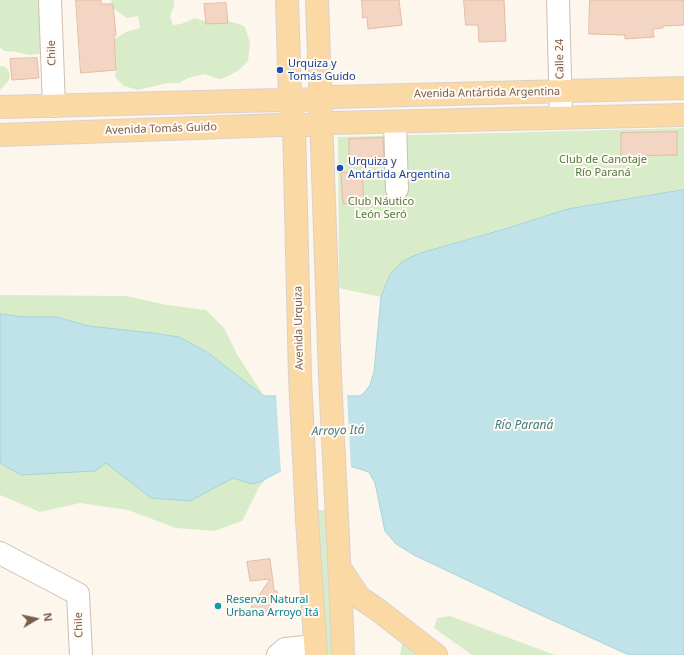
<!DOCTYPE html>
<html>
<head>
<meta charset="utf-8">
<style>
	body { margin:0 }
	#map { position:relative; width:684px; height:655px; overflow:hidden; background:#fdf6ec; font-family:"Noto Sans",sans-serif }
	canvas { display:block }
	.north { position:absolute; left:16px; top:599px; width:40px; height:40px; -webkit-text-stroke:3px #fffaf3; paint-order:stroke; rotate:81deg; font-size:11px; font-weight:700; line-height:16px; text-align:center; color:#7a5c4d }
	.north::after { content:''; display:block; margin:auto; width:14px; height:18px; background:#7a5c4d; clip-path:polygon(50% 0,100% 100%,50% 72%,0 100%) }
</style>
</head>
<body>
<div id="map">
<canvas width="684" height="655"></canvas>
<div class="north">N</div>
</div>
<script>
const g = document.querySelector('canvas').getContext('2d');
g.lineJoin = 'round';
function paint(path, color) { g.fillStyle = color; g.fill(path, 'evenodd'); }
function strokePath(path, color, width, dash) { g.strokeStyle = color; g.lineWidth = width; g.lineCap = dash ? 'butt' : 'round'; g.setLineDash(dash || []); g.stroke(path); }
function drawText(font, color, halo, rows, align = 'center') {
  g.font = font + ' "Noto Sans",sans-serif'; g.lineWidth = 4; g.setLineDash([]); g.textBaseline = 'middle'; g.strokeStyle = halo; g.fillStyle = color; for (const [text, x, y, turn = 0] of rows) {
    g.save(); g.translate(x, y); g.rotate((+turn || 0) * Math.PI / 180); g.textAlign = isNaN(turn) ? turn : align; if (halo) g.strokeText(text, 0, 0); g.fillText(text, 0, 0); g.restore();
  }
}
paint(new Path2D(`
	M 0,0 L 56,0 L 63,42 L 61,51 L 29,55 L 17,52 L 4,51 L 0,47 Z
	M 111,0 L 174,0 L 174,6 L 170,16 L 173,25 L 181,24 L 195,18 L 204,21 L 219,19 L 239,24 L 245,27 L 250,43 L 248,61 L 240,69 L 227,77 L 219,79 L 204,74 L 188,78 L 179,83 L 167,83 L 138,90 L 124,86 L 115,77 C 118,63 116,54 113,40 L 126,32 L 140,28 L 138,16 L 127,18 L 114,9 Z
	M 0,66 L 6,67 C 14,78 8,82 0,90 Z
	M 684,128 L 684,190 L 568,209 L 424,252 C 411,257 397,263 390,276 C 386,282 384,290 381,297 L 339,288 L 338,137 Z
	M 0,295 L 126,296 L 167,305 L 206,310 L 224,328 L 238,356 L 264,396 L 207,352 L 179,337 L 152,333 L 89,326 L 56,317 L 24,317 L 0,314 Z
	M 0,462 L 106,463 L 132,474 L 151,498 L 190,501 L 233,478 L 251,484 L 267,478 L 259,487 L 242,521 L 214,531 L 176,528 L 128,510 L 80,503 L 40,512 L 0,495 Z
	M 317,510 L 326,510 L 333,655 L 322,655 L 319,521 Z
	M 450,616 L 555,655 L 472,655 L 434,628 L 437,618 Z
	M 412,643 L 427,655 L 400,655 L 402,644 Z`), '#d8ecc9');
const water = new Path2D(`
	M 684,190 L 684,655 L 629,655 L 530,610 L 414,555 L 396,544 L 385,531 L 375,483 L 369,472 L 347,465 L 281,471 L 259,482 L 251,484 L 233,478 L 190,501 L 151,498 L 106,463 L 95,471 L 21,475 L 0,463 L 0,314 L 24,317 L 56,317 L 89,326 L 152,333 L 179,337 L 207,352 L 264,396 L 360,396 L 364,393 L 370,385 L 374,372 L 381,297 L 390,274 L 402,262 L 413,256 L 424,252 L 504,229 L 568,209 Z`);
paint(water, '#bfe3e8');
strokePath(water, '#a5d3da', 1);
paint(new Path2D(`
	M 276,394 L 347,394 L 351,468 L 346,467 L 281,473 Z`), '#fdf6ec');
const building = new Path2D(`
	M 76,0 L 101,0 L 101,4 L 113,4 L 116,35 L 114,35 L 116,70 L 81,73 Z
	M 362,0 L 399,0 L 402,25 L 368,29 L 367,17 L 363,18 Z
	M 464,0 L 504,0 L 506,41 L 479,42 L 478,25 L 466,25 Z
	M 590,0 L 684,0 L 684,25 L 663,26 L 663,28 L 653,29 L 654,37 L 625,39 L 625,35 L 589,34 Z
	M 226,3 L 228,23 L 206,24 L 204,4 Z
	M 37,58 L 39,78 L 12,80 L 10,59 Z
	M 677,132 L 677,155 L 621,156 L 621,133 Z
	M 383,138 L 384,157 L 349,158 L 349,139 Z
	M 362,172 L 364,203 L 343,204 L 341,173 Z
	M 270,559 L 274,590 L 278,592 L 264,615 L 251,607 L 270,579 L 250,581 L 247,562 Z`);
paint(building, '#f3d5c3');
strokePath(building, '#e6bba3', 1);
const minor = new Path2D(`
	M 50,0 L 54,106
	M 558,0 L 561,117
	M 395,122 L 397,189
	M 0,553 L 78,594 L 81,655
	M 278,655 L 285,649 L 315,646`);
const major = new Path2D(`
	M 287,0 L 290,99 L 294,124 L 300,377 L 307,519 L 316,655
	M 317,0 C 321,125 325,250 330,375 C 334,469 340,562 343,655
	M 0,107 L 320,99 L 332,97 L 684,88
	M 0,135 L 280,125 L 321,125 L 331,123 L 684,115
	M 340,568 L 359,597 L 378,610 L 436,655`);
strokePath(minor, '#d1beb0', 24);
strokePath(major, '#dad1cd', 24);
strokePath(minor, '#fff', 22);
strokePath(major, '#fbd9a5', 22);
for (const [x, y, r, color] of [
	[280,70,4,"#1a4fb4"],
	[340,168,4,"#1a4fb4"],
	[218,606,4,"#0f9aa8"]
]) { const dot = new Path2D(); dot.arc(x, y, r, 0, 2 * Math.PI); g.fillStyle = color; g.fill(dot); strokePath(dot, '#fffaf3', 1.5); }
drawText('11px', '#7a5c4d', '#fffaf3', [
	["Chile",52,53,-92],
	["Calle 24",560,59,-91],
	["Avenida Antártida Argentina",487,93,-1],
	["Avenida Tomás Guido",161,129,-2],
	["Avenida Urquiza",299,328,-91],
	["Chile",79,625,-92]
]);
drawText('11px', '#164399', '#fffaf3', [
	["Urquiza y",288,64],
	["Tomás Guido",288,77],
	["Urquiza y",348,162],
	["Antártida Argentina",348,175]
], 'left');
drawText('11px', '#537a41', '#fffaf3', [
	["Club de Canotaje",603,160],
	["Río Paraná",603,173],
	["Club Náutico",381,202],
	["León Seró",381,215]
]);
drawText('11px', '#0d838f', '#fffaf3', [
	["Reserva Natural",226,600],
	["Urbana Arroyo Itá",226,613]
], 'left');
drawText('italic 12px', '#437c86', '#fffaf3', [
	["Río Paraná",524,426],
	["Arroyo Itá",338,431,-2]
]);
</script>
</body>
</html>
